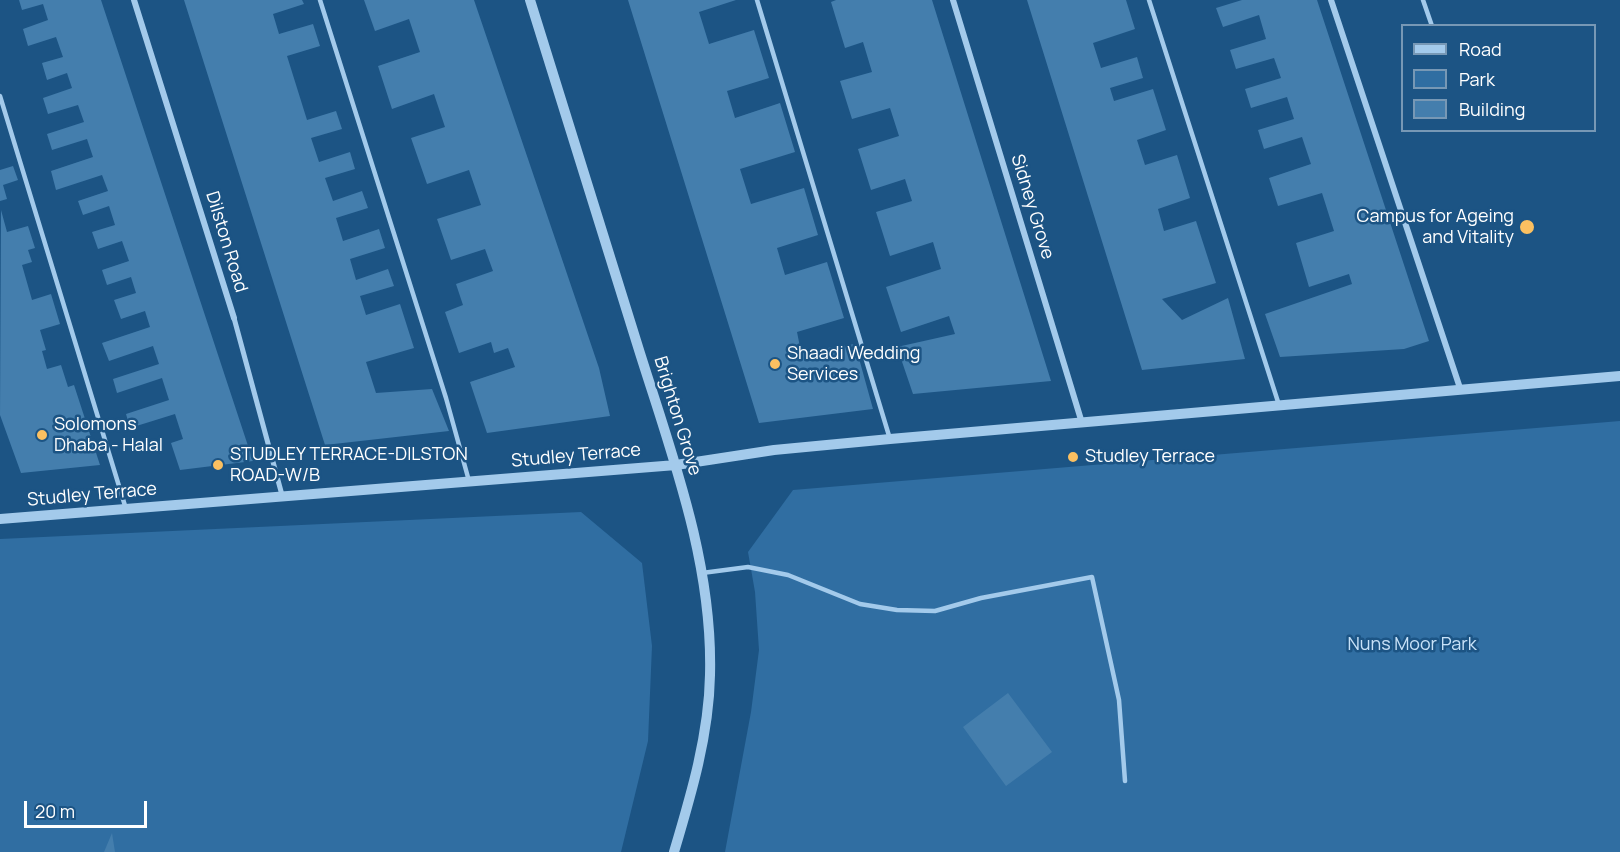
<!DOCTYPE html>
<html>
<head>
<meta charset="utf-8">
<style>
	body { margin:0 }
	#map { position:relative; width:1620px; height:852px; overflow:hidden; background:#1c5484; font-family:Manrope,sans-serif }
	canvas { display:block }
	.legend { position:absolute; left:1401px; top:24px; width:195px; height:108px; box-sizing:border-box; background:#1c5484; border:2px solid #7798b5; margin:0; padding:8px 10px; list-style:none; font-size:18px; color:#fff }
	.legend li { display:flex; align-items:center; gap:12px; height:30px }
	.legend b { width:30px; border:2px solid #7798b5 }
	.scale { position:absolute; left:24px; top:801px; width:123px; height:27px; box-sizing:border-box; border:3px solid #fff; border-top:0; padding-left:8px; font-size:18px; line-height:21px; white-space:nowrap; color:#fff; -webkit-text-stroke:4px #1c5484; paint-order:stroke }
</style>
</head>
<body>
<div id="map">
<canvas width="1620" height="852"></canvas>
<ul class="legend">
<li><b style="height:8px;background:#a3caeb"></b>Road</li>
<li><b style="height:16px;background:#306ea2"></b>Park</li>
<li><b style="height:16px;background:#447ead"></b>Building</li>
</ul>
<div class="scale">20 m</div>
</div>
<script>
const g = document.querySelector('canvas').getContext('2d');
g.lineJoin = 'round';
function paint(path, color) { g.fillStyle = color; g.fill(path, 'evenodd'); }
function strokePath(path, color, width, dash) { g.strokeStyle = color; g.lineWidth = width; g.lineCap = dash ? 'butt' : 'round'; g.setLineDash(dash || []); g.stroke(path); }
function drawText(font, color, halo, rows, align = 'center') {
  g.font = font + ' Manrope,sans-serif'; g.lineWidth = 5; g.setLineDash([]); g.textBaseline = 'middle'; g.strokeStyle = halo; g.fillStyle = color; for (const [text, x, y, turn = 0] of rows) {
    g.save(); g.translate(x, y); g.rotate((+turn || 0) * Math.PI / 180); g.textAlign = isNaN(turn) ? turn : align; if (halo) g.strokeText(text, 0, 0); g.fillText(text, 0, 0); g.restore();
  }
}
paint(new Path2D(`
	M 1620,421 L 1620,852 L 725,852 L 751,712 L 759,650 L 755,592 L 748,552 L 793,490 Z
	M 581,512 L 642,563 L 652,646 L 648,741 L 621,852 L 0,852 L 0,539 Z`), '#306ea2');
paint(new Path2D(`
	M 19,0 L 101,0 L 253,461 L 180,470 L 171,443 L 183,439 L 175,414 L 130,428 L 126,414 L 169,400 L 162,378 L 117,393 L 113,379 L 159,364 L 153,346 L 109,361 L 102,343 L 150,327 L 145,311 L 121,319 L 114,300 L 136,293 L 131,277 L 107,285 L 102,270 L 129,261 L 122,241 L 98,249 L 92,232 L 115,225 L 109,206 L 83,215 L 78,201 L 108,191 L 102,175 L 56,190 L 51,171 L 93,157 L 87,139 L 52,150 L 47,134 L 84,122 L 78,105 L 48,114 L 43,98 L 72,88 L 67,73 L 47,80 L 42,63 L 63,57 L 56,37 L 28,46 L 23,29 L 48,20 L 43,4 L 22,10 Z
	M 184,0 L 302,0 L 304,4 L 273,14 L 279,34 L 313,24 L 320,46 L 287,56 L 307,120 L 336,111 L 342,129 L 311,138 L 319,162 L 350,152 L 355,169 L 325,178 L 333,201 L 362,191 L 368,208 L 336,218 L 343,241 L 379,229 L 385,248 L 350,259 L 356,280 L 388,269 L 394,286 L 360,296 L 366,315 L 400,304 L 414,348 L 366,362 L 376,393 L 432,389 L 449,431 L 325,445 Z
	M 364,0 L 474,0 L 599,368 L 610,416 L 487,433 L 470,382 L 515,367 L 508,348 L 494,353 L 491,342 L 459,353 L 445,312 L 463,305 L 456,284 L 493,271 L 485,249 L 451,260 L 437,219 L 481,205 L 469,170 L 427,184 L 411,138 L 445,127 L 434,94 L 392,109 L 378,66 L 420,52 L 409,19 L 375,31 Z
	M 628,0 L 736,0 L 699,12 L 709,44 L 754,30 L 769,78 L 727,91 L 735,118 L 780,103 L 795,152 L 740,169 L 751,204 L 804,188 L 818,235 L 777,248 L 785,275 L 827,262 L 844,318 L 797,332 L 801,352 L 855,344 L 873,409 L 759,423 Z
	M 836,0 L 932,0 L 1051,381 L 913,394 L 897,347 L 955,334 L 949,316 L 901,332 L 886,287 L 941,269 L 933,242 L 890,256 L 876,212 L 912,201 L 905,179 L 871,190 L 858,149 L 899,136 L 890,108 L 852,119 L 840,81 L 872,72 L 863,42 L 845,48 L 831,2 Z
	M 1027,0 L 1126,0 L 1135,29 L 1093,43 L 1101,68 L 1137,57 L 1143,78 L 1110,88 L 1114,101 L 1153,89 L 1166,130 L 1137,140 L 1145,165 L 1177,155 L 1190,198 L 1158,209 L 1164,231 L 1196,221 L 1216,283 L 1162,299 L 1182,320 L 1228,298 L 1245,359 L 1142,370 Z
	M 1242,0 L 1317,0 L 1429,341 L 1404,349 L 1280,357 L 1265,314 L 1352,284 L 1349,274 L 1309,287 L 1296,243 L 1334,231 L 1322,193 L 1278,206 L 1269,178 L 1311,164 L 1302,137 L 1264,149 L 1258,130 L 1294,119 L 1287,97 L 1251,108 L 1245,89 L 1281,78 L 1274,58 L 1236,69 L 1230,50 L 1266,39 L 1259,15 L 1223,27 L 1216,8 Z
	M 13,166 L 18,180 L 3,185 L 7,199 L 0,201 L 0,170 Z
	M 1,210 L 7,232 L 28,226 L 35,248 L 28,250 L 32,262 L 22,265 L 32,300 L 51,294 L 60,324 L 40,330 L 46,350 L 42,351 L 47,369 L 61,365 L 68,387 L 74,385 L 100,465 L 21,473 L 0,415 Z
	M 1008,693 L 1052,752 L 1006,786 L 963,727 Z
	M 112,833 L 115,852 L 104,852 Z`), '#447ead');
strokePath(new Path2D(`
	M 320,0 L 446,398 L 469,481
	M 757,0 L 890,439
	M 1149,0 L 1279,405
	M 1423,0 L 1432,26
	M 0,96 L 126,509
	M 702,573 L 748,567 L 788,575 L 860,604 L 897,610 L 935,611 L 981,598 L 1092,577 L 1119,700 L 1125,781`), '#a3caeb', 4.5);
strokePath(new Path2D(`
	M 234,318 L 282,495`), '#a3caeb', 5);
strokePath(new Path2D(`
	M 134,0 L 234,318
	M 953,0 L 1082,423
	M 1331,0 L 1461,391`), '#a3caeb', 6);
strokePath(new Path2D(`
	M 530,0 C 566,117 603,233 639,350 C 672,455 713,563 710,675 C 709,735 691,795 674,852
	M 0,519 L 676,465 L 774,450 L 890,439 L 1620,376`), '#a3caeb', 10);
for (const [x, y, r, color] of [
	[1527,227,8,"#fbc061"],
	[775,364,6,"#fbc061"],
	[42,435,6,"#fbc061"],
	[1073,457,6,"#fbc061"],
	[218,465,6,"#fbc061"]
]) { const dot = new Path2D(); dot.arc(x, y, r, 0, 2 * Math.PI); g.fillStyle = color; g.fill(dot); strokePath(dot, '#1c5484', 2); }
drawText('18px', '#fff', '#1c5484', [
	["Sidney Grove",1032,207,73],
	["Dilston Road",226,242,73],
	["Brighton Grove",677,416,73],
	["Studley Terrace",576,456,-5],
	["Studley Terrace",92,495,-5]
]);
drawText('18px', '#fff', '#1c5484', [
	["Campus for Ageing",1514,217,"right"],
	["and Vitality",1514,238,"right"],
	["Shaadi Wedding",787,354],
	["Services",787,375],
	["Solomons",54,425],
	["Dhaba - Halal",54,446],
	["STUDLEY TERRACE-DILSTON",230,455],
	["ROAD-W/B",230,476],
	["Studley Terrace",1085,457]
], 'left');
drawText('18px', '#c8e2f8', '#1c5484', [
	["Nuns Moor Park",1412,645]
]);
</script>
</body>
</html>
